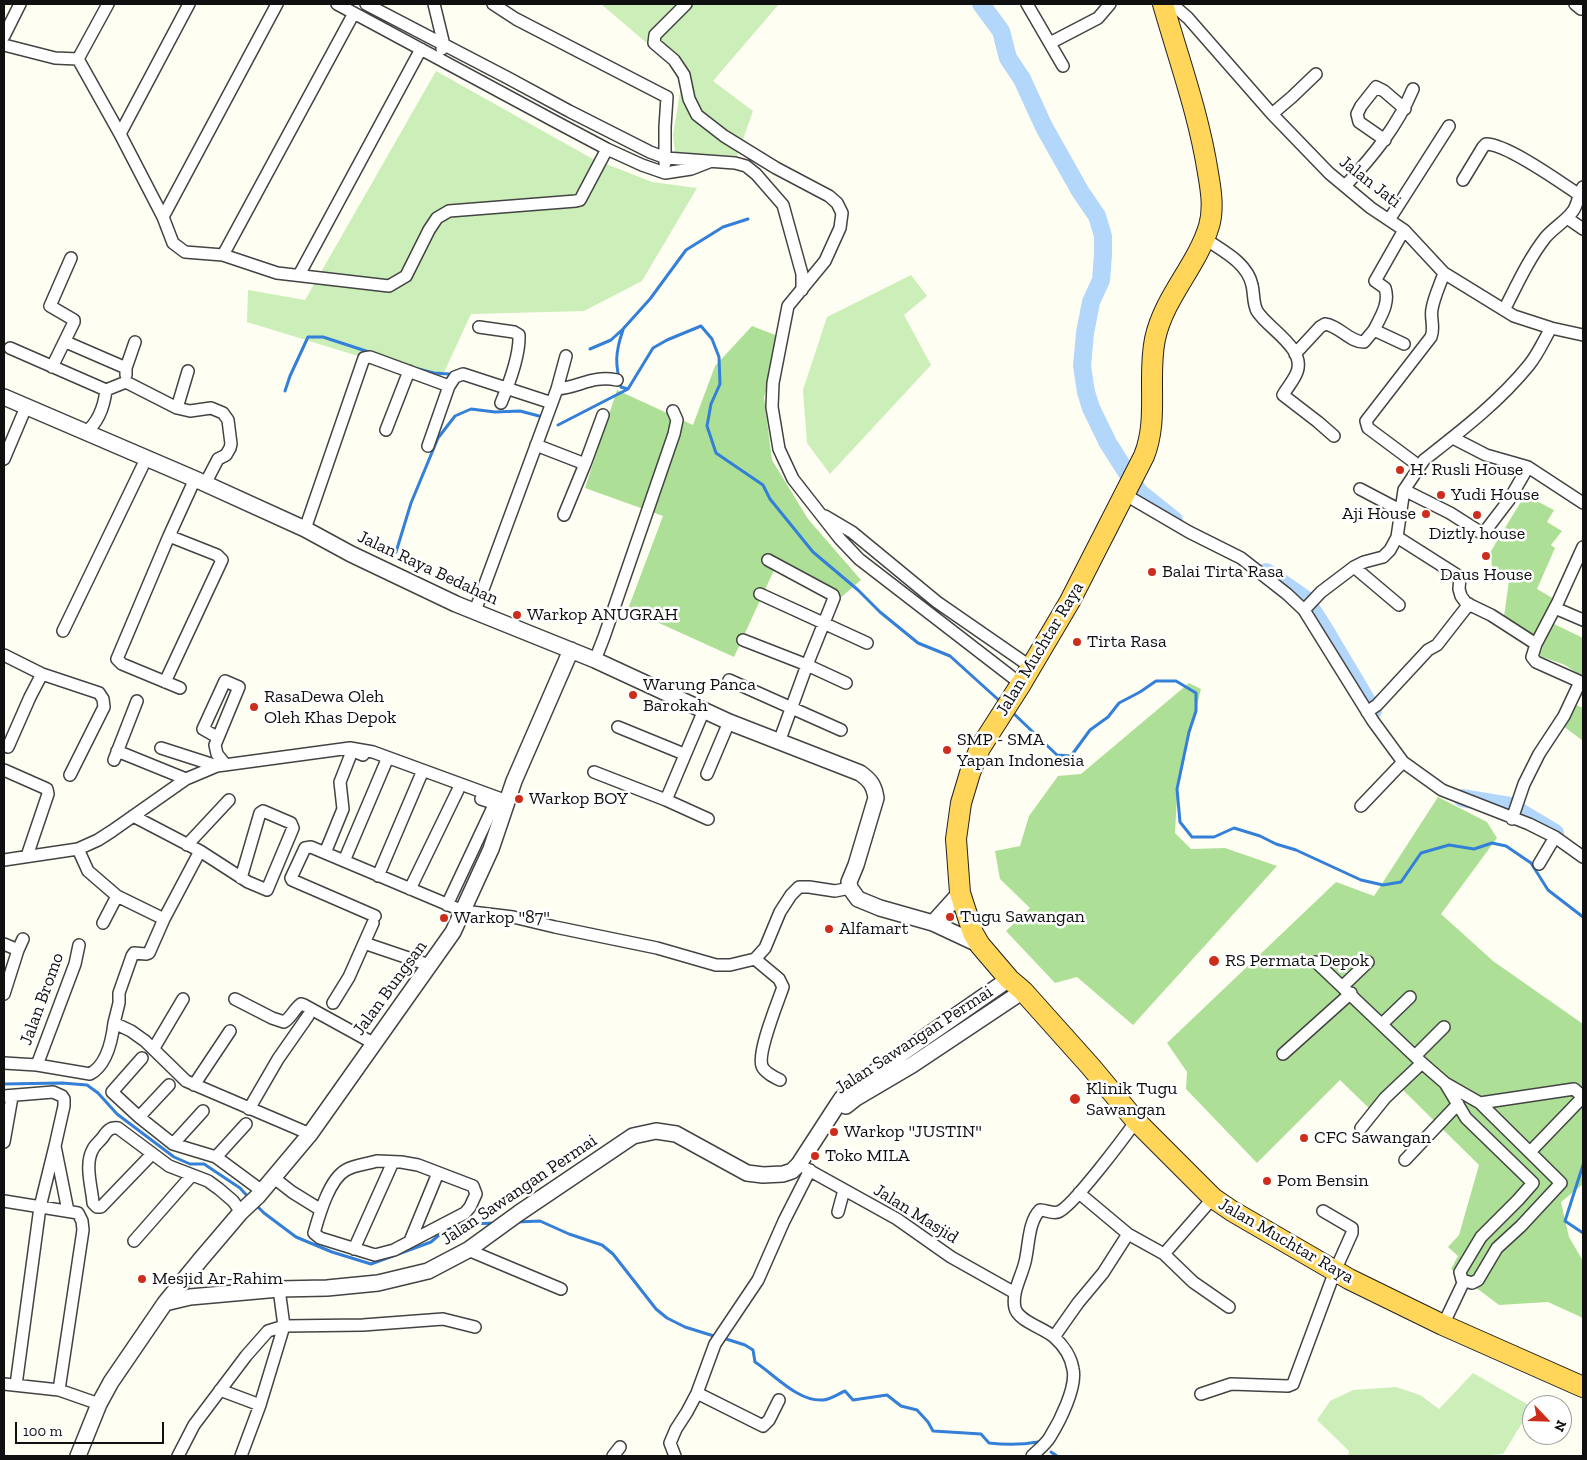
<!DOCTYPE html>
<html>
<head>
<meta charset="utf-8">
<style>
	body { margin:0 }
	#map { position:relative; width:1587px; height:1460px; overflow:hidden; background:#fffef3; font-family:"Zilla Slab",serif }
	canvas { display:block }
	.frame { position:absolute; inset:0; border:5px solid #101010; pointer-events:none }
	.north { position:absolute; left:1522px; top:1395px; width:50px; height:50px; box-sizing:border-box; background:#fff; border:1px solid #9f9f9f; border-radius:50%; rotate:114deg; font-size:14px; font-weight:700; line-height:20px; text-align:center; color:#101010 }
	.north::after { content:''; display:block; margin:auto; width:18px; height:22px; background:#cd2d1b; clip-path:polygon(50% 0,100% 100%,50% 72%,0 100%) }
	.scale { position:absolute; left:15px; top:1422px; width:149px; height:22px; box-sizing:border-box; border:2px solid #101010; border-top:0; padding-left:6px; font-size:15px; line-height:18px; white-space:nowrap; color:#101010; -webkit-text-stroke:4px #fff; paint-order:stroke }
</style>
</head>
<body>
<div id="map">
<canvas width="1587" height="1460"></canvas>
<div class="frame"></div>
<div class="north">N</div>
<div class="scale">100 m</div>
</div>
<script>
const g = document.querySelector('canvas').getContext('2d');
g.lineJoin = 'round';
function paint(path, color) { g.fillStyle = color; g.fill(path, 'evenodd'); }
function strokePath(path, color, width, dash) { g.strokeStyle = color; g.lineWidth = width; g.lineCap = dash ? 'butt' : 'round'; g.setLineDash(dash || []); g.stroke(path); }
function drawText(font, color, halo, rows, align = 'center') {
  g.font = font + ' "Zilla Slab",serif'; g.lineWidth = 5; g.setLineDash([]); g.textBaseline = 'middle'; g.strokeStyle = halo; g.fillStyle = color; for (const [text, x, y, turn = 0] of rows) {
    g.save(); g.translate(x, y); g.rotate((+turn || 0) * Math.PI / 180); g.textAlign = isNaN(turn) ? turn : align; if (halo) g.strokeText(text, 0, 0); g.fillText(text, 0, 0); g.restore();
  }
}
paint(new Path2D(`
	M 601,4 L 779,4 L 713,81 L 753,111 L 737,156 L 675,152 L 673,135 L 683,74 Z
	M 436,71 L 591,158 L 652,182 L 697,188 L 642,281 L 584,311 L 471,314 L 440,381 L 247,322 L 248,290 L 305,300 Z
	M 911,275 L 927,296 L 904,315 L 931,365 L 830,474 L 807,443 L 803,390 L 827,317 Z
	M 1473,1373 L 1532,1407 L 1503,1454 L 1480,1456 L 1348,1456 L 1349,1451 L 1317,1420 L 1330,1401 L 1353,1390 L 1396,1387 L 1420,1395 L 1439,1409 Z`), '#cceeb9');
paint(new Path2D(`
	M 752,326 L 783,338 L 764,397 L 772,460 L 808,519 L 861,580 L 839,599 L 775,568 L 734,657 L 628,609 L 663,516 L 585,488 L 617,390 L 693,425 L 715,366 Z
	M 1525,495 L 1554,510 L 1547,522 L 1562,531 L 1551,545 L 1555,548 L 1537,589 L 1554,599 L 1533,638 L 1503,623 L 1509,581 L 1492,569 L 1491,551 Z
	M 1550,622 L 1583,638 L 1583,694 L 1576,705 L 1583,708 L 1583,741 L 1562,725 L 1575,689 L 1578,674 L 1565,665 L 1540,656 Z
	M 1189,683 L 1201,689 L 1178,779 L 1175,833 L 1191,849 L 1225,848 L 1277,866 L 1133,1025 L 1077,977 L 1055,983 L 1006,931 L 1030,908 L 1000,879 L 995,851 L 1020,846 L 1029,816 L 1058,776 L 1081,774 Z
	M 1438,797 L 1487,822 L 1497,838 L 1441,914 L 1493,961 L 1583,1024 L 1583,1184 L 1561,1202 L 1569,1237 L 1583,1261 L 1583,1318 L 1548,1302 L 1499,1305 L 1451,1269 L 1458,1256 L 1448,1247 L 1459,1235 L 1479,1165 L 1403,1090 L 1377,1116 L 1340,1080 L 1257,1163 L 1186,1089 L 1187,1072 L 1167,1043 L 1336,882 L 1374,896 Z`), '#ade096');
strokePath(new Path2D(`
	M 623,330 C 615,353 615,364 621,387 L 628,389
	M 590,349 L 611,340 L 623,329 L 650,299 L 686,250 L 723,227 L 748,219
	M 418,369 L 434,373 L 449,374
	M 285,391 L 290,376 L 308,337 L 323,337 L 369,352
	M 558,425 L 628,389 L 653,348 L 667,340 L 701,326 L 712,339 L 719,357 L 720,384 L 711,404 L 707,426 L 716,453 L 763,485 L 770,499 L 813,552 L 858,590 L 880,612 L 918,643 L 950,656 L 1002,703
	M 396,552 L 411,503 L 438,438 L 455,416 L 471,409 L 495,412 L 520,411 L 539,416
	M 1012,712 L 1057,755 L 1071,756 L 1090,730 L 1108,717 L 1119,703 L 1140,692 L 1156,681 L 1176,681 L 1196,693 L 1196,711 L 1189,732 L 1177,789 L 1180,822 L 1192,837 L 1214,837 L 1234,828 L 1260,836 L 1276,844 L 1296,850 L 1361,880 L 1383,885 L 1401,882 L 1421,853 L 1449,845 L 1474,849 L 1492,843 L 1506,846 L 1531,863 L 1548,890 L 1583,917
	M 4,1084 L 62,1083 L 87,1085 L 98,1093 L 117,1114 L 174,1157 L 190,1164 L 204,1164 L 240,1188 L 249,1198
	M 1583,1165 L 1565,1221 L 1583,1233
	M 255,1204 L 264,1213 L 296,1237 L 332,1252 L 371,1264 L 431,1242 L 446,1229 L 470,1224 L 496,1223
	M 517,1222 L 540,1221 L 569,1234 L 602,1245 L 613,1254 L 656,1309 L 667,1318 L 685,1327 L 717,1337
	M 723,1338 L 745,1345 L 753,1350 L 755,1362 C 775,1375 798,1402 823,1400 C 830,1400 838,1394 845,1391 L 853,1400 L 887,1395 L 901,1406 L 917,1410 L 928,1422 L 933,1431 L 981,1434 L 989,1443 C 1006,1445 1021,1445 1038,1442
	M 1051,1452 L 1057,1456`), '#347fd8', 3);
strokePath(new Path2D(`
	M 981,4 L 1001,31 L 1008,58 L 1022,79 L 1044,127 L 1080,191 L 1097,216 L 1103,236 L 1103,255 L 1101,280 L 1091,302 L 1085,333 L 1082,366 L 1086,392 L 1091,408 L 1108,443 L 1139,492 L 1174,520
	M 1266,572 L 1305,599 L 1323,627 L 1373,711
	M 1462,798 L 1510,806 L 1555,833`), '#b3d6fb', 18);
const minor = new Path2D(`
	M 337,4 L 558,123 L 607,149 L 642,165 L 665,173 L 691,169 L 709,162
	M 366,4 L 508,78 L 569,111 L 650,152 L 666,158 L 735,163 L 746,166 L 756,174 L 783,205 L 802,274 L 802,290
	M 434,4 L 444,45 L 442,49
	M 493,4 L 516,19 L 667,97 L 665,127 L 665,163
	M 686,4 L 655,35 L 654,43 L 674,60 L 684,75 L 689,99 L 697,115 L 724,136 L 776,168 L 829,196 L 837,203 L 842,213 L 840,228 L 825,261 L 788,306 L 773,383 L 772,407 L 779,449 L 793,479 L 840,539 L 859,559 L 1021,684
	M 1027,4 L 1063,66
	M 1172,4 L 1188,18 L 1272,114 L 1329,173 L 1371,208 L 1404,230 L 1444,273 L 1514,316 L 1551,328 L 1583,335
	M 1575,4 L 1581,9
	M 4,36 L 20,4
	M 1050,43 L 1098,18 L 1110,4
	M 4,45 L 55,58 L 78,59 L 120,134 L 163,217 L 173,243 L 185,252 L 223,255 L 277,273 L 389,286 L 406,276 L 429,230 L 437,218 L 449,211 L 576,201 L 580,200 L 607,149
	M 78,59 L 108,4
	M 1272,114 L 1292,97 L 1316,74
	M 120,134 L 189,4
	M 1385,140 L 1359,122 L 1357,114 L 1361,106 L 1376,87 L 1384,91 L 1405,109
	M 1463,180 L 1483,147 L 1486,144 C 1507,144 1560,182 1578,194
	M 1345,186 C 1373,156 1397,127 1413,89
	M 163,217 L 277,4
	M 1567,218 L 1583,229
	M 1389,220 L 1449,126
	M 1404,230 L 1375,281 L 1385,288 C 1390,303 1381,316 1374,330 L 1404,344
	M 1204,238 C 1222,251 1247,262 1252,285 C 1254,293 1253,304 1257,311 C 1267,328 1306,348 1297,372 C 1294,380 1287,388 1283,395 L 1318,422 L 1334,436
	M 223,255 L 354,13
	M 299,275 L 421,49
	M 1504,310 C 1517,285 1528,260 1545,238 C 1553,228 1565,222 1573,211 C 1578,204 1578,195 1583,187
	M 479,327 L 514,332 L 519,335 C 520,356 509,384 501,403
	M 66,342 L 126,368
	M 10,348 L 106,390
	M 1295,354 L 1320,327 L 1325,324 C 1340,326 1349,342 1364,342 L 1374,330
	M 52,367 L 74,322 L 74,320 L 50,306 L 71,258
	M 126,375 L 126,368 L 135,342
	M 557,389 C 580,387 592,375 617,380
	M 177,408 L 188,371
	M 386,430 L 409,371
	M 85,433 C 99,422 104,407 106,390 L 126,382 L 177,408 L 190,411 L 211,408 L 223,413 L 228,420 L 231,444 L 230,448 L 226,455 L 218,459 L 205,484
	M 1453,438 L 1486,455 L 1528,467 L 1583,503
	M 536,445 L 585,464
	M 428,446 L 449,386 L 455,377 L 463,374 L 552,403
	M 4,459 L 26,407
	M 1419,466 L 1368,428 L 1366,421 L 1431,337 C 1435,328 1430,318 1432,309 C 1434,297 1440,285 1444,273
	M 1360,489 L 1400,510
	M 1404,490 L 1450,513 L 1483,534 L 1509,500 L 1528,467
	M 1124,494 L 1189,532 L 1241,558 L 1287,594 L 1304,610 L 1373,721 L 1403,762 L 1442,790 L 1529,824 L 1555,837 L 1583,857
	M 564,515 L 585,464 L 603,415
	M 825,516 L 852,532 L 937,602 L 1031,667
	M 305,529 L 364,358 L 370,357 L 449,386
	M 1397,537 L 1460,577 L 1459,589 L 1461,596 L 1466,603 L 1491,615 L 1536,644
	M 1583,547 L 1558,602 L 1536,644 L 1532,657 L 1536,662 L 1583,683
	M 768,560 L 833,595 L 834,598 L 807,665 L 779,742
	M 1354,567 L 1399,605
	M 760,594 L 867,643
	M 1555,608 L 1583,620
	M 1304,610 L 1321,592 L 1354,567 L 1364,562 L 1383,557 L 1390,550 L 1397,537 L 1404,490 L 1424,460 C 1461,431 1499,402 1529,365 C 1538,354 1544,340 1551,328
	M 475,611 L 557,389 L 566,356
	M 63,631 L 146,459
	M 743,640 L 807,665 L 846,683
	M 4,655 L 42,674 L 30,697 L 8,747
	M 595,660 L 604,637 L 674,434 L 677,420 L 673,411
	M 42,674 L 99,693 L 103,699 L 104,707 L 70,775
	M 729,680 L 841,730
	M 165,682 L 222,560 L 217,555 L 169,536
	M 180,688 L 122,664 L 117,659 L 169,536 L 195,479
	M 1367,712 L 1377,705 L 1428,650 L 1437,645 L 1469,604
	M 618,727 L 684,754
	M 217,737 L 203,729 L 225,681 L 239,687 L 215,745 L 217,754 L 225,764
	M 161,748 L 217,766
	M 117,751 L 186,779
	M 114,760 L 137,701
	M 4,770 L 47,789 L 48,794 L 27,856
	M 594,772 L 666,800 L 704,710
	M 707,774 L 729,722
	M 666,800 L 708,819
	M 1361,806 L 1403,762
	M 133,816 L 200,851 L 248,882 L 267,890 L 293,828 L 291,823 L 263,811 L 260,813 L 241,878
	M 1512,819 L 1524,784 L 1539,754 L 1564,716 L 1580,682
	M 187,845 L 229,800
	M 78,849 L 88,871 L 117,896 L 164,919 L 200,851
	M 325,853 L 343,809 L 340,782 L 351,754 L 356,752 L 363,755
	M 4,860 L 78,849 L 98,840 L 112,831 L 186,779 L 217,766 L 350,748 L 373,752 L 507,801
	M 344,861 L 386,762
	M 1539,864 L 1555,837
	M 378,876 L 421,775
	M 410,889 L 458,790
	M 447,905 L 494,805 L 493,803 L 481,799
	M 375,916 L 292,880 L 291,878 L 305,848 L 311,847 L 463,911 L 513,917 L 555,927 L 657,948 L 716,965 L 730,965 L 755,959 L 765,948 L 780,912 L 791,895 L 799,887 L 809,887 L 835,891 L 850,888
	M 103,923 L 117,896
	M 364,943 L 429,965
	M 4,944 L 18,950
	M 755,959 L 779,979 L 783,987 C 778,1002 757,1052 762,1066 C 764,1072 774,1077 780,1080
	M 1316,962 L 1422,1063 L 1385,1098 L 1361,1128
	M 1343,986 L 1368,962
	M 4,994 L 18,950 L 23,939
	M 235,999 L 272,1018 L 284,1022 C 291,1018 294,1009 301,1004 L 304,1005 L 373,1043
	M 333,1003 L 349,977 L 373,923
	M 114,1023 L 119,1003 L 119,993 L 132,956 L 134,953 L 146,954 L 149,953 L 164,919
	M 1382,1024 L 1410,997
	M 154,1048 L 183,999
	M 1283,1054 L 1351,993
	M 1415,1056 L 1444,1027
	M 142,1058 L 112,1092 L 139,1117 L 173,1144 L 216,1157 L 262,1191
	M 4,1063 L 37,1065 L 90,1074 C 107,1065 112,1040 114,1023 L 131,1031 L 145,1041 L 186,1081 L 310,1134
	M 1422,1063 L 1445,1083
	M 37,1065 L 75,964 L 79,945
	M 1445,1083 L 1480,1103 L 1561,1183 L 1521,1226 L 1497,1248 L 1478,1280 L 1472,1283 L 1462,1280 L 1460,1272 L 1481,1237 L 1518,1200 L 1533,1183 L 1466,1118 Z
	M 194,1085 L 230,1031
	M 4,1096 L 53,1092 L 62,1096 L 64,1099 L 64,1106 L 55,1146 L 68,1211
	M 1480,1103 L 1574,1089 L 1582,1096 L 1581,1099 L 1530,1152
	M 249,1109 L 278,1059 L 308,1016
	M 139,1117 L 169,1085
	M 4,1142 L 12,1097
	M 173,1144 L 203,1111
	M 152,1154 L 101,1207 L 97,1207 L 93,1203 C 92,1188 84,1164 93,1149 C 95,1145 100,1141 103,1137 C 107,1131 110,1127 118,1128 L 169,1166 L 208,1181 L 219,1189 L 233,1201 L 241,1212
	M 216,1157 L 246,1124
	M 1405,1160 L 1458,1104
	M 377,1161 L 401,1162 L 418,1165 L 473,1186 L 476,1194 L 470,1207 L 465,1213 L 394,1250 L 375,1255 L 320,1238 L 314,1233 C 319,1216 329,1179 346,1170 C 354,1165 367,1164 377,1161 Z
	M 805,1168 L 897,1219 L 951,1257 L 1015,1293
	M 274,1178 L 292,1192 L 321,1210
	M 1079,1193 L 1128,1234 L 1164,1254 L 1193,1282 L 1229,1307
	M 4,1201 L 78,1213 L 82,1221 L 83,1230 L 59,1390
	M 838,1212 L 844,1190
	M 134,1241 L 192,1175
	M 410,1241 L 438,1173
	M 354,1249 L 393,1162
	M 468,1250 L 561,1289
	M 1164,1254 L 1213,1198
	M 1443,1325 L 1464,1281
	M 1054,1337 L 1078,1303 L 1103,1273 L 1128,1234
	M 4,1384 L 59,1390 L 99,1404
	M 16,1385 L 40,1207 L 55,1146
	M 220,1390 L 260,1405
	M 697,1393 L 763,1426 L 769,1420 L 779,1400
	M 1201,1394 L 1231,1384 L 1288,1386 L 1293,1384 L 1335,1271 L 1352,1233 L 1352,1228 L 1323,1211
	M 178,1456 L 194,1425 L 246,1356 L 268,1331 L 284,1326 L 363,1325 L 443,1319 L 475,1327
	M 241,1456 L 260,1405 L 284,1326 L 279,1289
	M 613,1456 L 620,1447
	M 675,1456 L 670,1443 L 676,1429 L 687,1412 L 697,1393 L 715,1344 L 758,1280 L 784,1221 L 810,1170
	M 1032,1456 C 1038,1450 1046,1444 1050,1437 C 1060,1421 1077,1387 1073,1369 C 1071,1357 1063,1345 1054,1337 C 1044,1328 1018,1321 1015,1308 C 1011,1291 1024,1273 1026,1257 C 1029,1242 1029,1221 1040,1210 C 1046,1210 1053,1214 1058,1212 C 1071,1209 1126,1135 1136,1121`);
const tertiary = new Path2D(`
	M 4,397 L 195,479 L 305,529 L 351,554 L 456,604 L 595,660 L 729,722 L 860,773 C 870,780 874,785 876,798 L 856,865 L 849,882 L 850,888 L 858,899 L 880,908 L 933,923 L 980,945
	M 933,923 L 960,893
	M 846,1106 L 856,1098 L 912,1065 L 1023,991
	M 165,1303 L 190,1297 L 279,1289 L 327,1288 L 378,1283 L 428,1271 L 468,1250 L 519,1213 L 633,1136 L 656,1131 L 676,1134 L 747,1173 L 763,1175 L 783,1174 L 792,1171 L 799,1164 L 836,1107 L 842,1098 L 859,1083 L 1009,979
	M 78,1456 L 99,1404 L 111,1382 L 165,1303 L 201,1259 L 241,1212 L 258,1196 L 310,1134 L 453,932 L 491,849 L 514,781 L 571,650`);
const trunk = new Path2D(`
	M 1163,4 C 1179,60 1199,115 1208,173 C 1211,190 1214,209 1209,226 C 1197,266 1164,297 1155,339 C 1147,377 1159,419 1144,456 L 1070,601 L 1021,684 L 980,748 L 970,773 L 961,803 L 956,839 L 960,893 L 973,933 L 980,945 L 1009,979 L 1023,991 L 1091,1067 L 1136,1121 L 1213,1198 L 1232,1211 L 1349,1279 L 1443,1325 L 1583,1387`);
strokePath(minor, '#434343', 14);
strokePath(tertiary, '#434343', 18);
strokePath(trunk, '#212121', 22);
strokePath(minor, '#fff', 11);
strokePath(tertiary, '#fff', 15);
strokePath(trunk, '#ffd55a', 20);
for (const [x, y, r, color] of [
	[1400,470,5,"#cd2d1b"],
	[1441,495,5,"#cd2d1b"],
	[1426,514,5,"#cd2d1b"],
	[1477,515,5,"#cd2d1b"],
	[1486,556,5,"#cd2d1b"],
	[1152,572,5,"#cd2d1b"],
	[517,615,5,"#cd2d1b"],
	[1077,642,5,"#cd2d1b"],
	[633,695,5,"#cd2d1b"],
	[254,707,5,"#cd2d1b"],
	[947,750,5,"#cd2d1b"],
	[519,799,5,"#cd2d1b"],
	[950,917,5,"#cd2d1b"],
	[444,918,5,"#cd2d1b"],
	[829,929,5,"#cd2d1b"],
	[1214,961,6,"#cd2d1b"],
	[1075,1099,6,"#cd2d1b"],
	[834,1132,5,"#cd2d1b"],
	[1304,1138,5,"#cd2d1b"],
	[815,1156,5,"#cd2d1b"],
	[1267,1181,5,"#cd2d1b"],
	[142,1279,5,"#cd2d1b"]
]) { const dot = new Path2D(); dot.arc(x, y, r, 0, 2 * Math.PI); g.fillStyle = color; g.fill(dot); strokePath(dot, '#fff', 2); }
drawText('18px', '#101010', '#fff', [
	["Jalan Jati",1370,182,38],
	["Jalan Raya Bedahan",428,568,25],
	["Jalan Muchtar Raya",1040,649,-59],
	["Jalan Bungsan",390,988,-54],
	["Jalan Bromo",42,999,-70],
	["Jalan Sawangan Permai",914,1040,-33],
	["Jalan Sawangan Permai",519,1190,-34],
	["Jalan Masjid",916,1214,32],
	["Jalan Muchtar Raya",1286,1241,30]
]);
drawText('18px', '#101010', '#fff', [
	["H. Rusli House",1410,470],
	["Yudi House",1451,495],
	["Aji House",1416,514,"right"],
	["Diztly house",1477,534,"center"],
	["Balai Tirta Rasa",1162,572],
	["Daus House",1486,575,"center"],
	["Warkop ANUGRAH",527,615],
	["Tirta Rasa",1087,642],
	["Warung Panca",643,685],
	["Barokah",643,706],
	["RasaDewa Oleh",264,697],
	["Oleh Khas Depok",264,718],
	["SMP - SMA",957,740],
	["Yapan Indonesia",957,761],
	["Warkop BOY",529,799],
	["Tugu Sawangan",960,917],
	["Warkop \"87\"",454,918],
	["Alfamart",839,929],
	["RS Permata Depok",1225,961],
	["Klinik Tugu",1086,1089],
	["Sawangan",1086,1110],
	["Warkop \"JUSTIN\"",844,1132],
	["CFC Sawangan",1314,1138],
	["Toko MILA",825,1156],
	["Pom Bensin",1277,1181],
	["Mesjid Ar-Rahim",152,1279]
], 'left');
</script>
</body>
</html>
